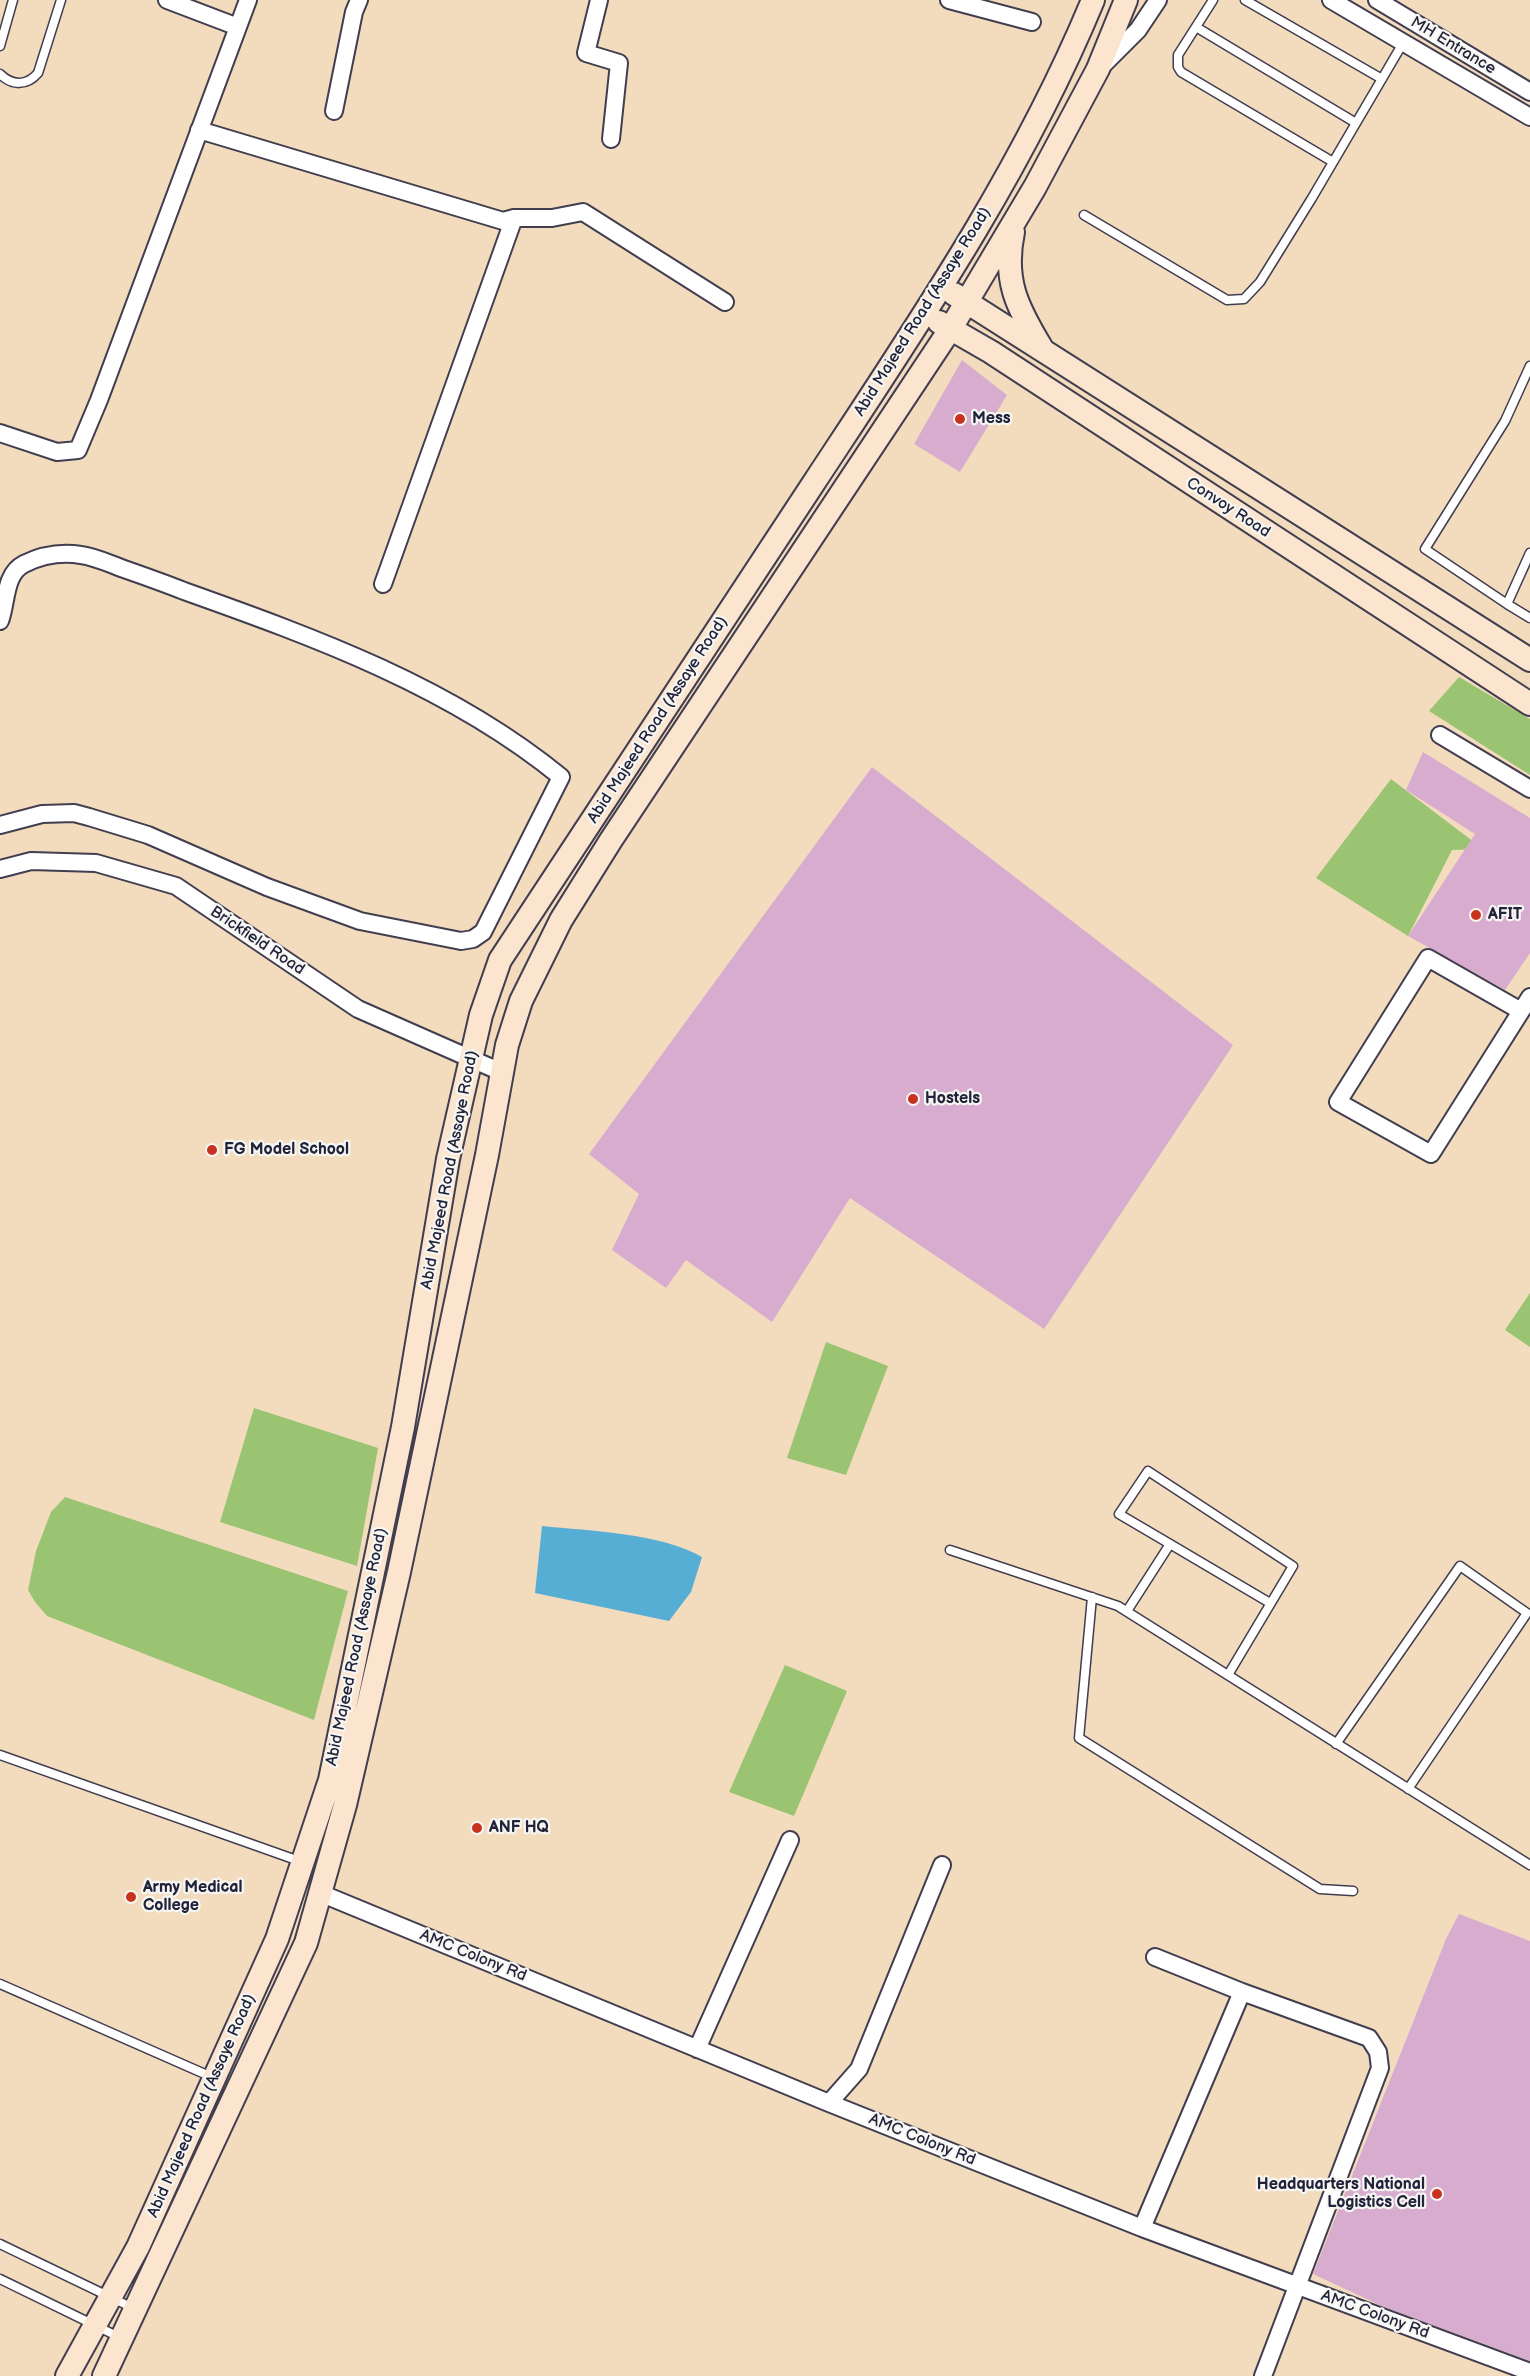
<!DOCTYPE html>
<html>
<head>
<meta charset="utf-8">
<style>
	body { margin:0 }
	canvas { display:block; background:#f3dbbe }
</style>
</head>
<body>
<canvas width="1530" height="2376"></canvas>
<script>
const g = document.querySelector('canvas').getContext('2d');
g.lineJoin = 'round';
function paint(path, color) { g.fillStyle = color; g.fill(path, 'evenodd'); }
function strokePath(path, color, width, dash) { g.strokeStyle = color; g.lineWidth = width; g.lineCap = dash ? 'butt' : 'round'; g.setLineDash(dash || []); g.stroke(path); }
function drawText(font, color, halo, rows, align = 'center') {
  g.font = font + ' "Balsamiq Sans",sans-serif'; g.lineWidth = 4.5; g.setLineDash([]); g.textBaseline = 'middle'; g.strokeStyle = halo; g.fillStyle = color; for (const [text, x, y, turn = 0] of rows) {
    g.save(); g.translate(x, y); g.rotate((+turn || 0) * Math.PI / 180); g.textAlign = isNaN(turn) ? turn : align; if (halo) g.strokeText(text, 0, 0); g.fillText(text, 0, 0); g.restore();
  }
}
paint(new Path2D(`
	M 1459,677 L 1530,719 L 1530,775 L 1429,711 Z
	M 1391,779 L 1483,849 L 1452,850 L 1408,936 L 1316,878 Z
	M 1530,1293 L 1530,1347 L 1505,1330 Z
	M 826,1342 L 888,1366 L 846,1475 L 787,1458 Z
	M 254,1408 L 378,1448 L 357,1566 L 220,1522 Z
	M 65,1497 L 348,1591 L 314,1720 L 47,1616 L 35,1602 L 28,1590 L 36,1551 L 51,1512 Z
	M 785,1665 L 847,1691 L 794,1816 L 729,1792 Z`), '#9ac471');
paint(new Path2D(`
	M 542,1526 C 590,1531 661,1533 702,1557 L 691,1592 L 669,1621 L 535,1593 Z`), '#57aed4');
paint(new Path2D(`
	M 962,360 L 1007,395 L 960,472 L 914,444 Z
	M 1423,752 L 1530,818 L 1530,953 L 1505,990 L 1408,936 L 1475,834 L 1406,790 Z
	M 872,767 L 1233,1045 L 1044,1329 L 850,1198 L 772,1322 L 686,1260 L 666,1288 L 612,1250 L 639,1194 L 589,1154 Z
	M 1459,1914 L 1530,1941 L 1530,2361 L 1384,2307 L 1313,2274 L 1446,1939 Z`), '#d8accf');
const service = new Path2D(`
	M 1213,0 L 1178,55 L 1178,67 L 1181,72 L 1333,162
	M 1245,0 L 1382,79
	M 1196,27 L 1356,123
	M 0,46 L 13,0
	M 0,74 C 12,86 27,86 38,73 L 61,0
	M 1084,215 L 1227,300 L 1244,299 L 1260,282 L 1312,198 L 1403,43
	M 1530,553 L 1507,604 L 1530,618
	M 1507,604 L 1425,549 L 1505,421 L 1530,366
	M 1170,1544 L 1270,1603
	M 950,1550 L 1118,1606 L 1530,1865
	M 1092,1597 L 1079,1738 L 1320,1889 L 1353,1891
	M 1127,1611 L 1170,1544 L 1119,1514 L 1148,1471 L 1293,1566 L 1228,1675
	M 1336,1744 L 1460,1566 L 1527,1613 L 1408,1789
	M 0,1755 L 302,1862
	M 0,1984 L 214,2078
	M 0,2244 L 135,2309
	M 0,2279 L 121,2338`);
const minor = new Path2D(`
	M 167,0 L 238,27
	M 599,0 L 586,53 L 619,63 L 611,139
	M 949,0 L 1032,22
	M 1331,0 L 1530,117
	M 1377,0 L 1530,92
	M 1103,65 L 1138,30 L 1158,0
	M 334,111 L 354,12 L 359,0
	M 199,130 L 503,221 L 514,218 L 552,218 L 583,212 L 725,302
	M 0,433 L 57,452 L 78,450 L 99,400 L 248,0
	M 383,584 L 514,218
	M 0,621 C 7,603 4,574 24,564 C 42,555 62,552 81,555 C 96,557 110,564 124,569 C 144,576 164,583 184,591 C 316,638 451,687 561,777 L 483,932 L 473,939 L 461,941 L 360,921 L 267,887 L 148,835 L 89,817 L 74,813 L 42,814 L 0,825
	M 1440,735 L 1530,789
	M 0,869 L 31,861 L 96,863 L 176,886 L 358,1009 L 501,1072
	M 1521,1011 L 1428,958 L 1338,1102 L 1431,1154 L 1530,997
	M 320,1893 L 829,2103 L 1142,2228 L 1530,2372
	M 1155,1957 L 1242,1992 L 1369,2038 L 1378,2052 L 1380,2068 L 1263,2376
	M 697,2049 L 790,1840
	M 829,2103 L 859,2069 L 942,1865
	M 1142,2228 L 1242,1992`);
const secondary = new Path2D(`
	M 1013,232 C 1003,280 1017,307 1041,347
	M 954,294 L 1530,660
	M 939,322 L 991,352 L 1530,704
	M 67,2376 L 138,2247 L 277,1939 L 330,1780 L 403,1427 L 448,1159 L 481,1015 L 500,960 C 605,800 710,641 815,481 C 917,326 1022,172 1093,0
	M 104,2376 L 306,1943 L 345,1805 L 399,1572 L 487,1155 L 507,1045 L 521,1001 L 561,920 L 611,840 L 951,328 L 1035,187 L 1098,69 L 1126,0`);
strokePath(service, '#413e4f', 11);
strokePath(minor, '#413e4f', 20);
strokePath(secondary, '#413e4f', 26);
strokePath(service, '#fff', 8);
strokePath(minor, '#fff', 16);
strokePath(secondary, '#fbe5cf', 22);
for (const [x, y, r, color] of [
	[960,419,6,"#c8321e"],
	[1476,915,6,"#c8321e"],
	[913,1099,6,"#c8321e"],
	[212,1150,6,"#c8321e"],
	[477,1828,6,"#c8321e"],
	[131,1897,6,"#c8321e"],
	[1437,2194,6,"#c8321e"]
]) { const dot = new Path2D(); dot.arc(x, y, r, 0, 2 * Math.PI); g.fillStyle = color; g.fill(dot); strokePath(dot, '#f6f6f2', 2); }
drawText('16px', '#22223b', '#f6f6f2', [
	["MH Entrance",1453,46,31],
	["Abid Majeed Road (Assaye Road)",923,312,-58],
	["Convoy Road",1228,508,33],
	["Abid Majeed Road (Assaye Road)",658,720,-57],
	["Brickfield Road",257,941,34],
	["Abid Majeed Road (Assaye Road)",450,1170,-79],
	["Abid Majeed Road (Assaye Road)",357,1647,-78],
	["AMC Colony Rd",473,1956,22],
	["Abid Majeed Road (Assaye Road)",202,2106,-66],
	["AMC Colony Rd",922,2140,22],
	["AMC Colony Rd",1375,2315,20]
]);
drawText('bold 16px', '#22223b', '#f6f6f2', [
	["Mess",972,419],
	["AFIT",1488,915],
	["Hostels",925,1099],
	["FG Model School",224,1150],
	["ANF HQ",489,1828],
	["Army Medical",143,1888],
	["College",143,1906],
	["Headquarters National",1425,2185,"right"],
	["Logistics Cell",1425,2203,"right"]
], 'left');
</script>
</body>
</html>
